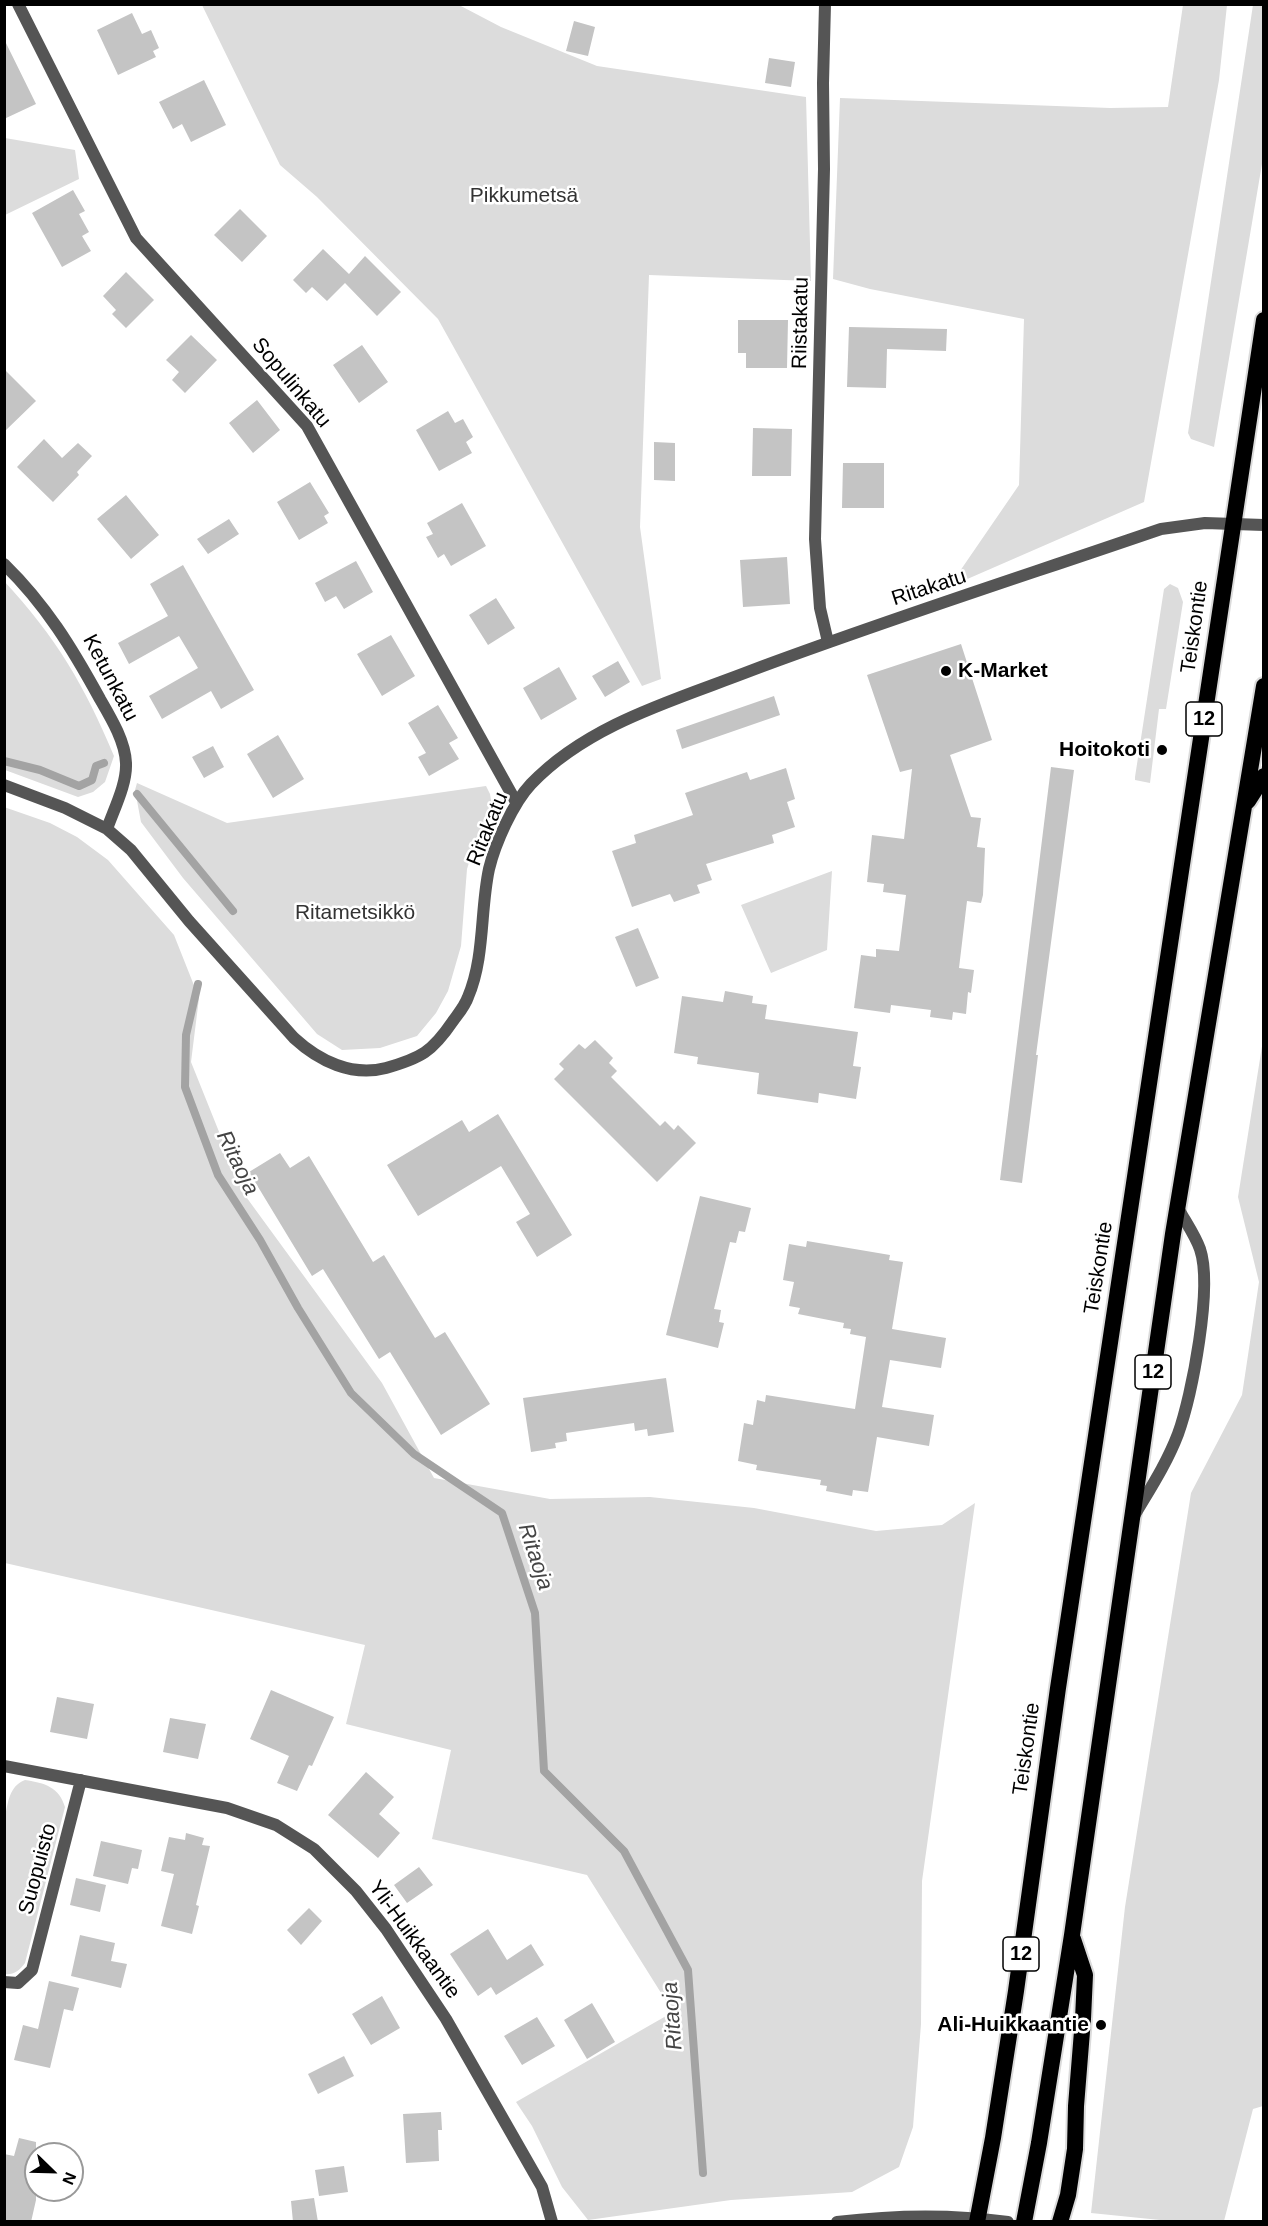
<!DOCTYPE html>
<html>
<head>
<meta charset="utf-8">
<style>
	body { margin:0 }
	#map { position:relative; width:1268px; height:2226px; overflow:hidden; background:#fff; font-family:Arial,sans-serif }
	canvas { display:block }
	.frame { position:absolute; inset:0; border:6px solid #000; pointer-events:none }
	.north { position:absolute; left:24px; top:2142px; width:60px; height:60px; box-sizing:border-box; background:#fff; border:2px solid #999; border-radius:50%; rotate:113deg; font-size:16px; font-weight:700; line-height:24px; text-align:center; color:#000 }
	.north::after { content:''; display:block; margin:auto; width:21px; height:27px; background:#000; clip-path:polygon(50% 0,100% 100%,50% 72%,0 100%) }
</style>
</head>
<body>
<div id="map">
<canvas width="1268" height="2226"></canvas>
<div class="frame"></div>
<div class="north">N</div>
</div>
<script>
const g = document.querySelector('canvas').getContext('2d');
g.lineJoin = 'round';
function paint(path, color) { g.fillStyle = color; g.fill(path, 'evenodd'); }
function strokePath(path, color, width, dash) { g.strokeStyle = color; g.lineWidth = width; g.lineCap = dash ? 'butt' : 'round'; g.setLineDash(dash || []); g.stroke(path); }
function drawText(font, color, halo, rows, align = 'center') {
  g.font = font + ' Arial,sans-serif'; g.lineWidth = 5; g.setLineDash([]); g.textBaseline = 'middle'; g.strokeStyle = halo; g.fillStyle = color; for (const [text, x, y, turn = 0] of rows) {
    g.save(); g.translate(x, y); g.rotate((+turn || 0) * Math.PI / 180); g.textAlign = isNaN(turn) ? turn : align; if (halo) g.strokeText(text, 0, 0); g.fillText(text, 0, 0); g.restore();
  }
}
paint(new Path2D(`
	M 202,5 L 459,5 L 501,27 L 597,66 L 806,97 L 811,281 L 649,275 L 640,527 L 661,679 L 642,686 L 438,319 L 317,197 L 280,165 Z
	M 1183,5 L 1227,5 L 1219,80 L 1144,502 L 949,587 L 1019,485 L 1024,319 L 870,289 L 833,279 L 840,98 L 1110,108 L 1168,107 Z
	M 1253,5 L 1263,5 L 1263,158 L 1214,447 L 1191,439 L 1188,433 Z
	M 5,138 L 75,150 L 79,179 L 5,215 Z
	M 4,581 C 56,637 85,686 114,756 L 105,782 L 93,792 L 78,797 L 5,770 Z
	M 1170,584 L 1178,588 L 1183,602 L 1166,709 L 1159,709 L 1150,783 L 1135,780 L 1135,777 L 1164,589 Z
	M 137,783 L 227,823 L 486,786 L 490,794 L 492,806 L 476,841 L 467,869 L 461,946 L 448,991 L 436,1013 L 417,1036 L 380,1048 L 342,1050 L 317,1034 L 183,878 L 141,822 L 135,790 Z
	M 4,807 L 50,823 L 77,837 L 108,860 L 174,935 L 199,998 L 191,1062 L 244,1194 L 382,1383 L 434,1478 L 550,1499 L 650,1497 L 754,1508 L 876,1531 L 942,1525 L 975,1503 L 922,1881 L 921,2024 L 913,2127 L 899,2167 L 852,2192 L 731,2200 L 588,2220 L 562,2187 L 532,2126 L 516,2102 L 673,2012 L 587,1875 L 432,1839 L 451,1750 L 346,1724 L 365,1645 L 5,1563 Z
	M 832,871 L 827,950 L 771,973 L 741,905 Z
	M 1263,1040 L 1263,2106 L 1253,2109 L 1224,2221 L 1170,2221 L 1091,2213 L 1125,1907 L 1191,1493 L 1242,1395 L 1259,1282 L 1238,1197 Z
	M 25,1780 C 45,1783 59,1787 65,1807 L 25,1963 C 19,1971 14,1975 4,1974 L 5,1817 C 8,1803 9,1786 25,1780 Z`), '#dcdcdc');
strokePath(new Path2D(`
	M 4,761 L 40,770 L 79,786 L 92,780 L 96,766 L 104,763
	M 137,794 L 233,911
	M 198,984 L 186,1035 L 185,1087 L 218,1175 L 260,1240 L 298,1308 L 351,1393 L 414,1454 L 502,1513 L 535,1613 L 544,1771 L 624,1851 L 688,1970 L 703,2173`), '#a3a3a3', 8);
paint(new Path2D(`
	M 132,13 L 142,34 L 151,30 L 159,48 L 153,51 L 156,57 L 118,75 L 97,30 Z
	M 574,21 L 595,27 L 588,56 L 566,51 Z
	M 4,39 L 36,104 L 4,119 Z
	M 769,58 L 795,62 L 791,87 L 765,83 Z
	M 204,80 L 226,125 L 191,142 L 182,124 L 173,129 L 159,102 Z
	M 73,190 L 85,211 L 79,214 L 89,232 L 82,236 L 91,251 L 62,267 L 32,213 Z
	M 240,209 L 267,236 L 242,262 L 214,235 Z
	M 323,249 L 349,274 L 365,256 L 401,292 L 377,316 L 345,283 L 327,301 L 312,287 L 306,293 L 293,280 Z
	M 126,272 L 154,300 L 126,328 L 112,314 L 116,310 L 103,296 Z
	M 738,320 L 788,320 L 787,368 L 746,368 L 746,353 L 738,353 Z
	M 849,327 L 947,329 L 946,351 L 887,349 L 886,388 L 847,387 Z
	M 191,335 L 217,360 L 185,393 L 172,380 L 179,372 L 166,360 Z
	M 362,345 L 388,382 L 359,403 L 333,365 Z
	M 4,369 L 36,401 L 4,432 Z
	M 257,400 L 280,430 L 253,453 L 229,423 Z
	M 448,411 L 455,423 L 463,419 L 473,437 L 466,442 L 472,453 L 439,471 L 416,430 Z
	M 753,428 L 792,429 L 791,476 L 752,476 Z
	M 44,439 L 62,458 L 78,443 L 92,456 L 77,472 L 79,475 L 53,502 L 17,467 Z
	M 654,442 L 675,443 L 675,481 L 654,480 Z
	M 843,463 L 884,463 L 884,508 L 842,508 Z
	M 310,482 L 329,513 L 324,516 L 328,523 L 299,540 L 277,502 Z
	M 126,495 L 159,535 L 131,559 L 97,519 Z
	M 462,503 L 486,546 L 451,566 L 444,554 L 438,558 L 426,537 L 433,534 L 427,523 Z
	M 229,519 L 239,534 L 208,554 L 197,539 Z
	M 787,557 L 790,604 L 743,607 L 740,560 Z
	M 356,561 L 373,592 L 344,609 L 336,596 L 325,602 L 315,583 Z
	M 183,565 L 254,690 L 221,709 L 211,691 L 162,719 L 149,696 L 198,668 L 179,636 L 129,664 L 118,643 L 168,616 L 150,584 Z
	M 496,598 L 515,628 L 488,645 L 469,615 Z
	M 391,635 L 415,676 L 382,696 L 357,654 Z
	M 961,644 L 992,740 L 950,755 L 971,817 L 981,818 L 977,847 L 985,848 L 983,895 L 981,903 L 967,901 L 959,968 L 974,970 L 971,993 L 968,992 L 966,1014 L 953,1012 L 952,1020 L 930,1017 L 931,1010 L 891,1005 L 890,1013 L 854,1008 L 861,955 L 876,957 L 876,949 L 899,951 L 906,895 L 883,892 L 884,884 L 867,882 L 872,835 L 904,839 L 912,769 L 900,772 L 867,675 Z
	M 618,661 L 630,682 L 605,697 L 592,676 Z
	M 559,667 L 577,699 L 541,720 L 523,688 Z
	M 774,696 L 780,715 L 682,749 L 676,730 Z
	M 438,705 L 458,738 L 449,743 L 459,759 L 429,776 L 418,757 L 426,753 L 408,723 Z
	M 278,735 L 304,779 L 273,798 L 247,754 Z
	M 213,746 L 224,767 L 204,778 L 192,757 Z
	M 1051,767 L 1074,770 L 1036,1055 L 1038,1055 L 1022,1183 L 1000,1180 Z
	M 786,768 L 795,799 L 787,802 L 795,827 L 772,835 L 774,843 L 706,864 L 712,880 L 697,885 L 700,893 L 674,902 L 670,894 L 632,907 L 612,851 L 636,843 L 634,835 L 693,815 L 685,793 L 747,772 L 750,780 Z
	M 638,928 L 659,978 L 636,987 L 615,937 Z
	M 725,991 L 753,996 L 752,1003 L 767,1005 L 765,1019 L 858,1032 L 853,1066 L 861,1067 L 856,1099 L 819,1093 L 818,1103 L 757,1094 L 759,1073 L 697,1064 L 698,1057 L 674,1053 L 682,996 L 723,1002 Z
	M 595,1040 L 613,1058 L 609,1063 L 617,1071 L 611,1077 L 660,1126 L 665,1121 L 674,1130 L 678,1125 L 696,1143 L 657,1182 L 554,1079 L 564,1069 L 559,1064 L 579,1044 L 585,1049 Z
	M 498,1114 L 572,1235 L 537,1257 L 516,1222 L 530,1214 L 501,1166 L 418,1216 L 387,1165 L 462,1120 L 469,1132 Z
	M 280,1153 L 290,1168 L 309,1156 L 373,1262 L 384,1255 L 435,1338 L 445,1332 L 490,1404 L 441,1435 L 390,1352 L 379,1359 L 323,1269 L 312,1276 L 249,1172 Z
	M 700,1196 L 751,1208 L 745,1232 L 739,1231 L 736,1243 L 730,1242 L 714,1309 L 721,1310 L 719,1322 L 724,1323 L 718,1348 L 666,1335 Z
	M 807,1241 L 890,1255 L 889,1260 L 903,1262 L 892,1329 L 946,1338 L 941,1368 L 890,1360 L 882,1407 L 934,1415 L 929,1446 L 877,1437 L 868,1492 L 853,1490 L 852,1496 L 826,1491 L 827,1486 L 820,1485 L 821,1480 L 756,1470 L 757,1465 L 738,1461 L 744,1423 L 753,1425 L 757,1400 L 765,1402 L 766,1395 L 855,1409 L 866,1337 L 850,1334 L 851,1329 L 843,1328 L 844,1323 L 798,1314 L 800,1308 L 789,1306 L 794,1282 L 783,1280 L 789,1244 L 806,1247 Z
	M 666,1378 L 674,1432 L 648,1436 L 647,1429 L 635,1431 L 634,1423 L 566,1433 L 567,1441 L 555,1443 L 556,1448 L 531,1452 L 523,1398 Z
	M 271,1690 L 334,1717 L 312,1766 L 309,1765 L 297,1791 L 277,1783 L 289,1756 L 250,1739 Z
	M 57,1697 L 94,1704 L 87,1739 L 50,1732 Z
	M 170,1718 L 206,1724 L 198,1759 L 163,1752 Z
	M 366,1772 L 394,1797 L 379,1814 L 400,1833 L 378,1858 L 328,1815 Z
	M 186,1833 L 204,1838 L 202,1845 L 210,1846 L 196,1905 L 199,1906 L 192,1934 L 161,1926 L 174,1874 L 161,1871 L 169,1837 L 185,1840 Z
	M 101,1841 L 142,1850 L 138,1869 L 132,1868 L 128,1884 L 93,1876 Z
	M 419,1867 L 433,1885 L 407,1903 L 394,1885 Z
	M 76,1878 L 106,1885 L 100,1912 L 70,1905 Z
	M 309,1908 L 322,1921 L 301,1945 L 287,1930 Z
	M 488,1929 L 507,1960 L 531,1944 L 544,1965 L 496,1995 L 491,1987 L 478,1996 L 450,1954 Z
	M 80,1935 L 115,1943 L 111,1961 L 127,1964 L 121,1988 L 71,1976 Z
	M 49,1981 L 79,1988 L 73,2011 L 64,2009 L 50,2068 L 14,2060 L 23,2025 L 38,2029 Z
	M 382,1996 L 400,2028 L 371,2045 L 352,2014 Z
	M 592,2003 L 615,2042 L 587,2059 L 564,2020 Z
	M 537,2017 L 555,2046 L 522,2065 L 504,2036 Z
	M 344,2056 L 354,2076 L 318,2094 L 308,2074 Z
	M 441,2112 L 442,2130 L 438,2130 L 439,2161 L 406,2163 L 403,2114 Z
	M 19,2138 L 36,2142 L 36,2200 L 31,2222 L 4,2222 L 4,2154 L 14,2156 Z
	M 344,2166 L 348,2192 L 319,2196 L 315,2170 Z
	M 314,2198 L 318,2222 L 293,2222 L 291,2201 Z`), '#c4c4c4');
const trunk = new Path2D(`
	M 1248,801 L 1264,776
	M 977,2222 L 993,2138 L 1016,1991 L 1058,1688 L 1264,320
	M 1024,2222 L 1039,2143 L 1072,1935 L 1173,1234 L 1264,686
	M 1060,2222 L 1068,2195 L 1075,2149 L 1076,2106 L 1083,2019 L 1085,1975 L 1073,1939`);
strokePath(trunk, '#dbdbdb', 20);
strokePath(new Path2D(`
	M 1134,1516 C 1150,1489 1167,1463 1178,1434 C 1192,1395 1213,1287 1200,1249 C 1195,1235 1185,1221 1178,1208`), '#555', 12);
strokePath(new Path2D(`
	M 18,4 L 136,238 L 307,426 L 516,802
	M 825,4 L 823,83 L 824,169 L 815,539 L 820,608 L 828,642
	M 4,564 C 46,605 72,648 100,699 C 111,718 125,741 126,763 C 127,784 114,809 107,829
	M 4,785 L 65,808 L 107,829 L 131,850 L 189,921 L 294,1038 C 319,1061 352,1077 386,1068 C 421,1058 432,1052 453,1021 C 458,1014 465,1006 468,997 C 485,957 480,911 489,869 C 495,844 513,803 531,784 C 588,724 675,700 750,671 C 886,620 1024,576 1161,529 L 1205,523 L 1264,525
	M 4,1766 L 227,1808 L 276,1825 L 314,1849 L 356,1891 L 386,1929 L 446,2019 L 542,2187 L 552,2222
	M 4,1982 L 18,1983 L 32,1970 L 81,1780`), '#555', 12);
strokePath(new Path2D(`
	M 837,2222 C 895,2215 951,2214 1008,2222`), '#555', 12);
strokePath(trunk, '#000', 16);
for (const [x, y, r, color] of [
	[946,671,6,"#000"],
	[1162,750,6,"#000"],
	[1101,2025,6,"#000"]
]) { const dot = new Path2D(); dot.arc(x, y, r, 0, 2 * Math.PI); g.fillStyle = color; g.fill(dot); strokePath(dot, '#fff', 2); }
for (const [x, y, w] of [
	[1204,719,36],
	[1153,1372,36],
	[1021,1954,36]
]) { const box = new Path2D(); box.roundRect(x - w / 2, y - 17, w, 34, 4.5); g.fillStyle = '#fff'; g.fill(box); strokePath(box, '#000', 1.5); }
drawText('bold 20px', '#000', null, [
	["12",1204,719],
	["12",1153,1372],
	["12",1021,1954]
]);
drawText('21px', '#333', '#fff', [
	["Pikkumetsä",524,196],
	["Ritametsikkö",355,913]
]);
drawText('21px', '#000', '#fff', [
	["Riistakatu",801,323,-89],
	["Sopulinkatu",291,383,50],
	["Ritakatu",929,588,-18],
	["Teiskontie",1195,627,-82],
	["Ketunkatu",110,678,62],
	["Ritakatu",488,829,-68],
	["Teiskontie",1099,1268,-81],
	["Teiskontie",1027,1749,-82],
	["Suopuisto",38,1869,-75],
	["Yli-Huikkaantie",414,1940,54]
]);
drawText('bold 21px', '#000', '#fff', [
	["K-Market",958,671,"left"],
	["Hoitokoti",1150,750],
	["Ali-Huikkaantie",1089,2025]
], 'right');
drawText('italic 22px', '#444', '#fff', [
	["Ritaoja",237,1163,64],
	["Ritaoja",535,1557,72],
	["Ritaoja",673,2016,-94]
]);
</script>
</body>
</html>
